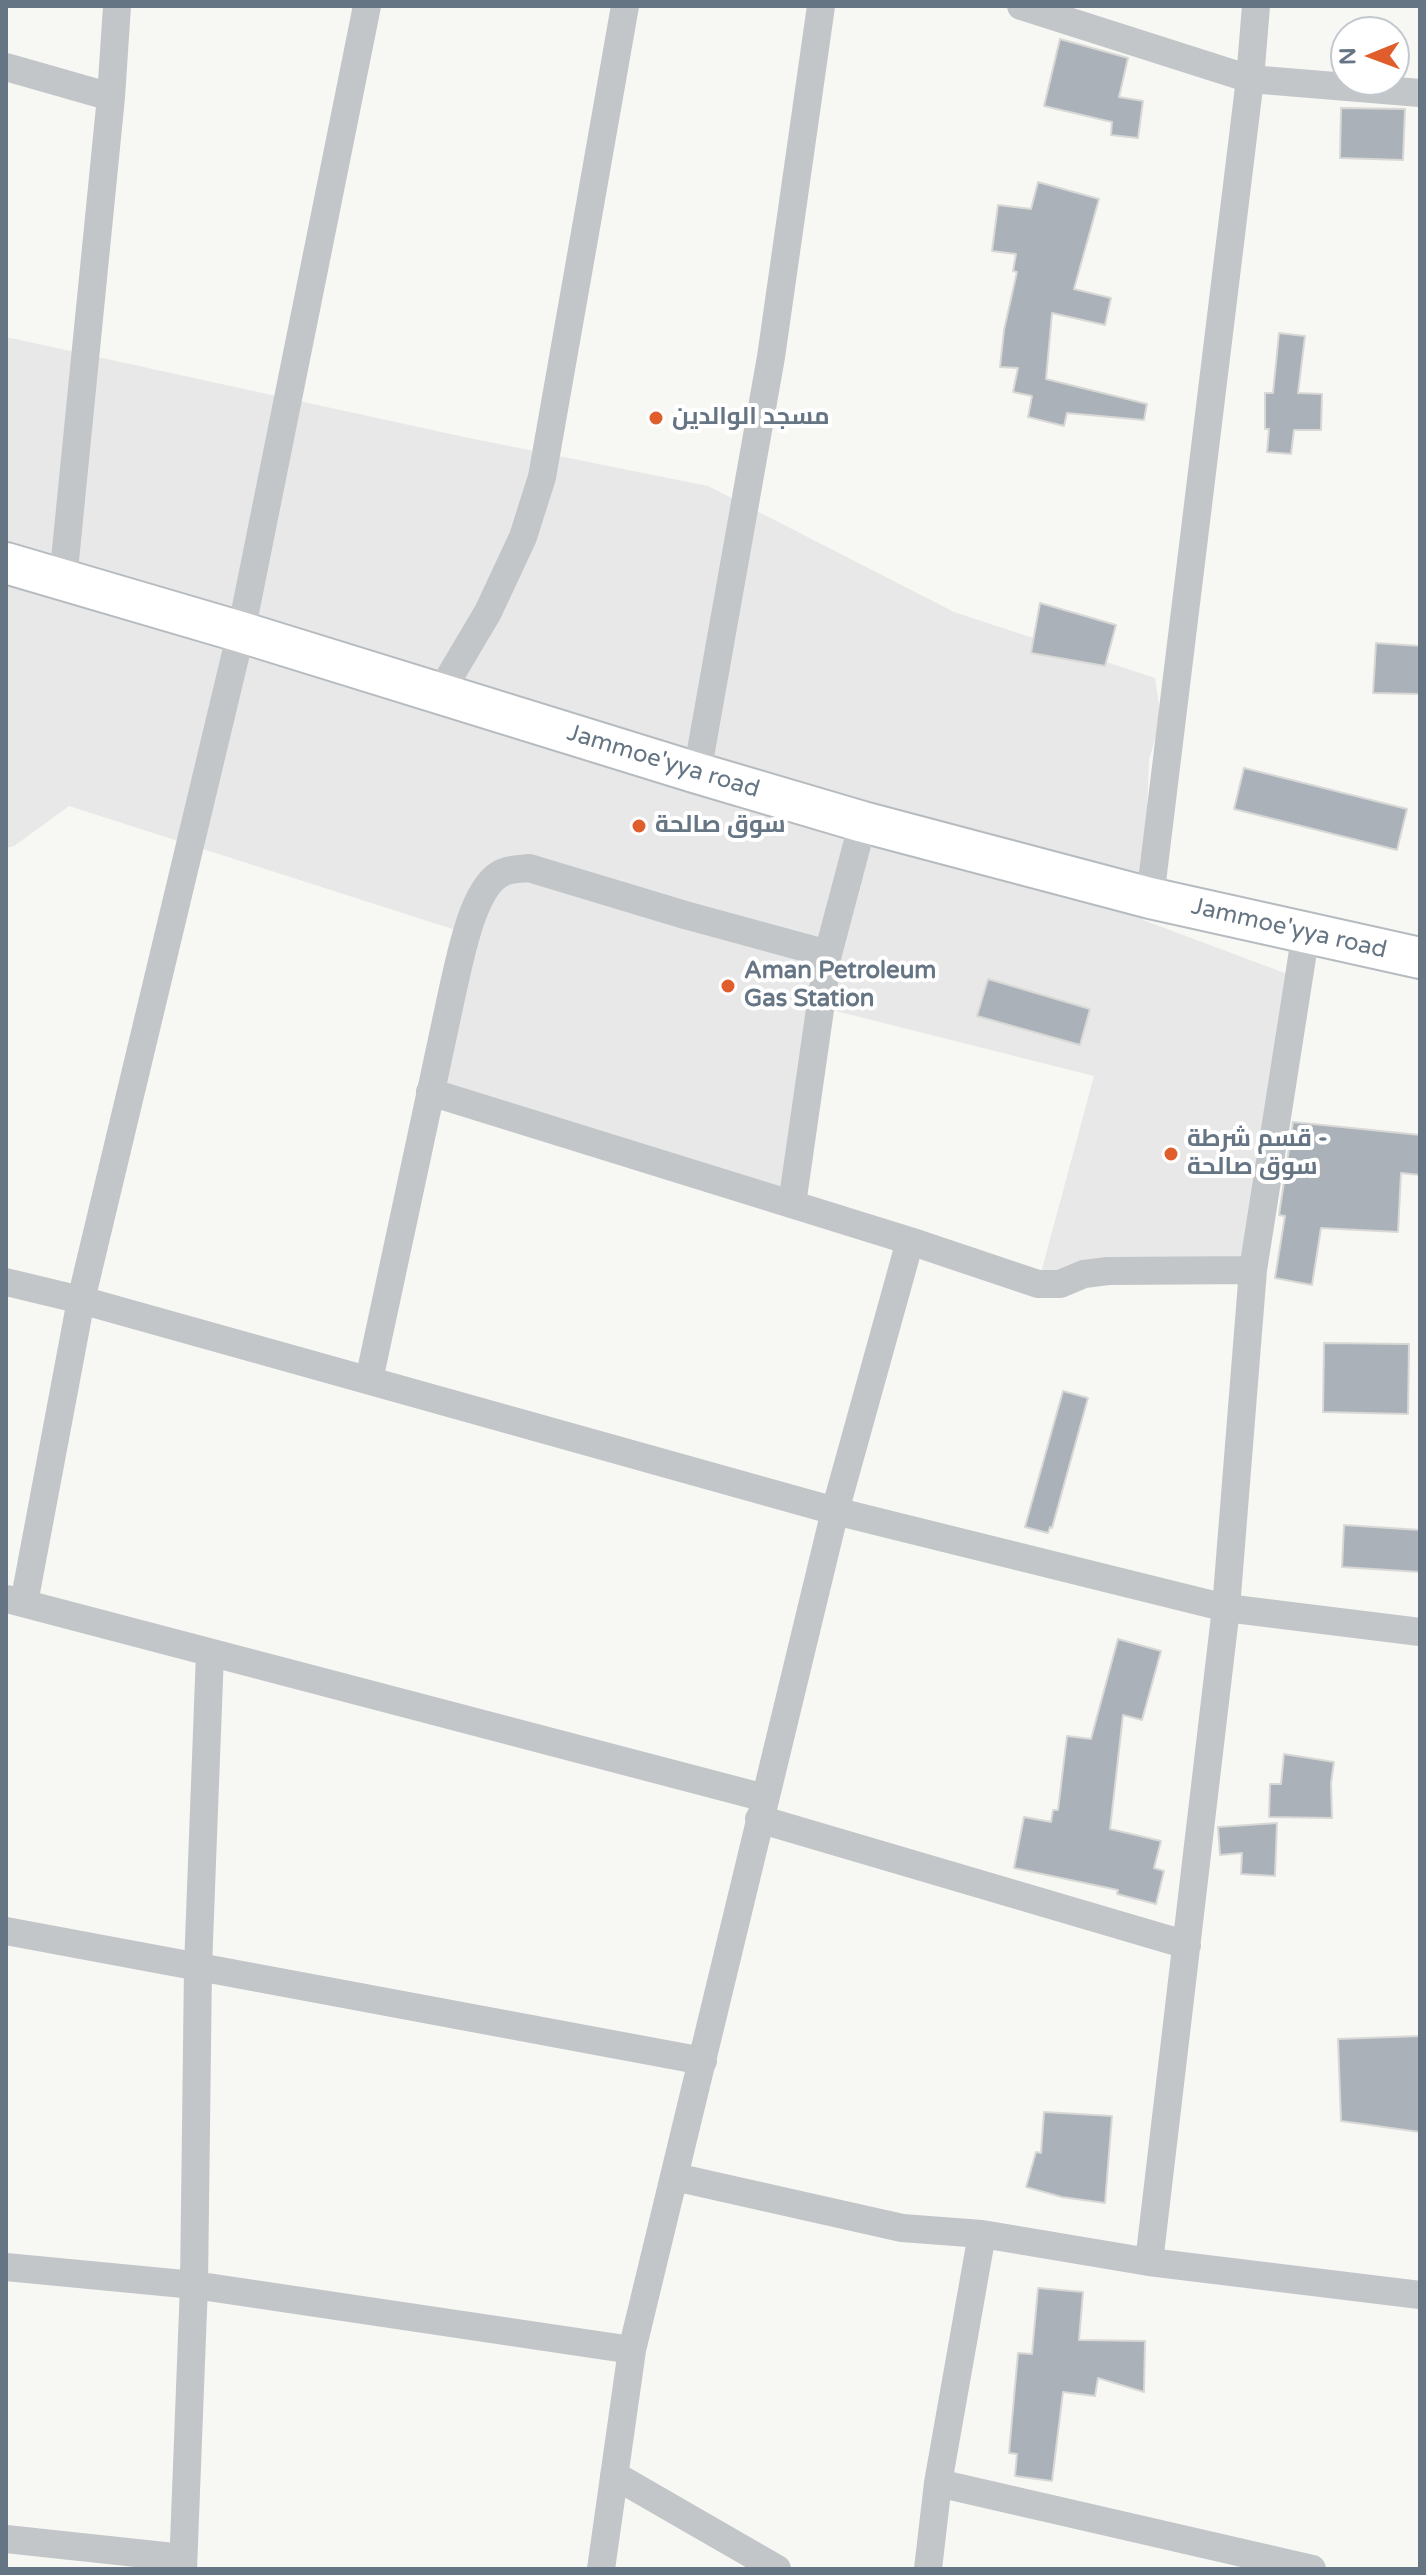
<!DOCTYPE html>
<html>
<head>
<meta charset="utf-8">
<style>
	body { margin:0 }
	#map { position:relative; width:1426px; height:2575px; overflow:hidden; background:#f7f7f4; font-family:"Varela Round",sans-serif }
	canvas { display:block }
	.frame { position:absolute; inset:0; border:8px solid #667584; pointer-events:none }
	.north { position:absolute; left:1330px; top:16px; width:80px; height:80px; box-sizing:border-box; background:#fff; border:2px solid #c2c8ce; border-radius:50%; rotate:269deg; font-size:22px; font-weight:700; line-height:32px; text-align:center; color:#667584 }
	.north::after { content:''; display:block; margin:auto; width:28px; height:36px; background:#e05e2b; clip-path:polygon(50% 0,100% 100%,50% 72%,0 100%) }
</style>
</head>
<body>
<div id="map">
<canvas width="1426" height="2575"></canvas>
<div class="frame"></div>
<div class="north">N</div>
</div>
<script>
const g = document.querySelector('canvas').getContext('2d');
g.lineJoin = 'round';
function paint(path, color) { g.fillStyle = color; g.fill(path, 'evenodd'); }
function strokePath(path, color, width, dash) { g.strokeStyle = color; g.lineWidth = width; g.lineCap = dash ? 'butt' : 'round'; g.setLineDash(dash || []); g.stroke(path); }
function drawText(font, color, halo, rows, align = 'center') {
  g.font = font + ' "Varela Round",Cairo,sans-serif'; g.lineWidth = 8; g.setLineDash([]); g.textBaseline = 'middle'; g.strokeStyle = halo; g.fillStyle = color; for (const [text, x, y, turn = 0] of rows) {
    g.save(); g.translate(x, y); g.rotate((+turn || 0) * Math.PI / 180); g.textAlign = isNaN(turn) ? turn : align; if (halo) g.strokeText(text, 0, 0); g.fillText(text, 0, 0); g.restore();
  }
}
paint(new Path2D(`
	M 6,337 L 464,437 L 708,486 L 954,612 L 1155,678 L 1161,718 L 1149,760 L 1143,920 L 1298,978 L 1253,1270 L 1038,1284 L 1094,1076 L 820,1007 L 792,1204 L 430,1092 L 465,933 L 69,806 L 14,846 L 6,848 Z`), '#e7e8e7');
const building = new Path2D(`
	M 1060,39 L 1128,58 L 1119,97 L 1143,101 L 1138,138 L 1111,135 L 1112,122 L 1044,106 Z
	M 1341,108 L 1405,109 L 1403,160 L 1340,158 Z
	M 1038,182 L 1099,199 L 1074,289 L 1111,298 L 1105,325 L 1052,313 L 1046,379 L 1147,404 L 1144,420 L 1067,413 L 1064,426 L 1028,417 L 1032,396 L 1013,392 L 1018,368 L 1000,367 L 1004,330 L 1017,272 L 1013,271 L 1016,254 L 992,251 L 998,205 L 1031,209 Z
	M 1279,333 L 1305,336 L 1298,393 L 1322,394 L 1321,430 L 1294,430 L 1291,454 L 1267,452 L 1269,429 L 1265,429 L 1265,393 L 1273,393 Z
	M 1040,603 L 1116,625 L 1105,666 L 1031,653 Z
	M 1376,643 L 1420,646 L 1420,694 L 1373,693 Z
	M 1244,768 L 1407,809 L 1397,850 L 1234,809 Z
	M 988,979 L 1090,1009 L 1080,1045 L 977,1016 Z
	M 1293,1122 L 1420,1135 L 1420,1175 L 1401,1173 L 1398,1232 L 1321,1228 L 1312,1285 L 1275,1278 L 1285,1216 L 1279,1215 Z
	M 1324,1343 L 1409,1344 L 1408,1414 L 1323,1412 Z
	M 1063,1391 L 1088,1398 L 1052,1528 L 1050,1527 L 1048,1533 L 1025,1527 Z
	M 1344,1525 L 1420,1530 L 1420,1572 L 1342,1567 Z
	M 1118,1639 L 1161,1651 L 1142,1720 L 1123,1715 L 1110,1829 L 1161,1841 L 1154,1868 L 1164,1871 L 1156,1904 L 1117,1894 L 1118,1890 L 1014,1868 L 1024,1817 L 1051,1822 L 1053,1810 L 1058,1810 L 1067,1736 L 1091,1739 Z
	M 1284,1754 L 1334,1762 L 1331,1783 L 1332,1818 L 1269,1817 L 1270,1784 L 1281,1784 Z
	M 1277,1823 L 1275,1876 L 1241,1874 L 1242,1853 L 1220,1855 L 1218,1827 Z
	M 1420,2036 L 1420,2132 L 1341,2121 L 1338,2039 Z
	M 1044,2112 L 1112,2116 L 1105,2203 L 1062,2197 L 1026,2187 L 1036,2152 L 1041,2153 Z
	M 1038,2288 L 1083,2292 L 1079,2340 L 1145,2341 L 1144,2392 L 1098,2378 L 1095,2396 L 1063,2392 L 1052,2481 L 1015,2476 L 1017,2454 L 1009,2453 L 1018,2353 L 1032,2354 Z`);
paint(building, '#aab1b8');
strokePath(building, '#d8d8d6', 2);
const secondary = new Path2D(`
	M 6,563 L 241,632 L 697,773 L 863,822 L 1150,898 L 1420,958`);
strokePath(secondary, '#b6bbc0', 44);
strokePath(new Path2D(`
	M 1021,6 L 1250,79 L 1420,93
	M 6,67 L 111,97
	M 63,580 L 111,97 L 117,6
	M 440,693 L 488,612 L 523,537 L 542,477 L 625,6
	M 697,773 L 771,357 L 821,6
	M 1150,898 L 1250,79 L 1256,6
	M 430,1092 L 910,1241 L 1038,1284 L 1060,1284 L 1084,1274 L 1108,1271 L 1253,1270
	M 792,1204 L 828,954 L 863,822
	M 6,1282 L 81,1300 L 835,1511 L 1226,1608 L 1420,1632
	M 369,1380 L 454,984 C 461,955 474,883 504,872 C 511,869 521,869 529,868 L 685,915 L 828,954
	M 7,1599 L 765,1798
	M 24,1603 L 81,1300 L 241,632 L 367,6
	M 759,1819 L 1187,1945
	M 6,1931 L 703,2061
	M 675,2177 L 902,2228 L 982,2234 L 1149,2262 L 1420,2295
	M 1149,2262 L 1226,1608 L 1253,1270 L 1306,932
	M 6,2267 L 194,2285 L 632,2350
	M 614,2475 L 777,2569
	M 938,2483 L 1312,2569
	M 6,2539 L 183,2558
	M 183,2569 L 194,2285 L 198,1967 L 210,1653
	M 601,2569 L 632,2350 L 835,1511 L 910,1241
	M 928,2569 L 938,2483 L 982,2234`), '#c2c6c9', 28);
strokePath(secondary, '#fff', 40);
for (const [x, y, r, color] of [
	[656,418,8,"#e05e2b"],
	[639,826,8,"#e05e2b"],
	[728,986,8,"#e05e2b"],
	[1171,1154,8,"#e05e2b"]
]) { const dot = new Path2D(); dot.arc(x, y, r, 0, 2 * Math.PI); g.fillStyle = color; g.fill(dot); strokePath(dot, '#fff', 3); }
drawText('bold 24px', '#667584', '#fff', [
	["مسجد الوالدين",672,418],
	["سوق صالحة",655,826],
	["Aman Petroleum",744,972],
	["Gas Station",744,1000],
	["قسم شرطة -",1187,1140],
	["سوق صالحة",1187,1168]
], 'left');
drawText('24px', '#667584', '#fff', [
	["Jammoe'yya road",663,762,17],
	["Jammoe'yya road",1289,929,13]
]);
</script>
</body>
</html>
